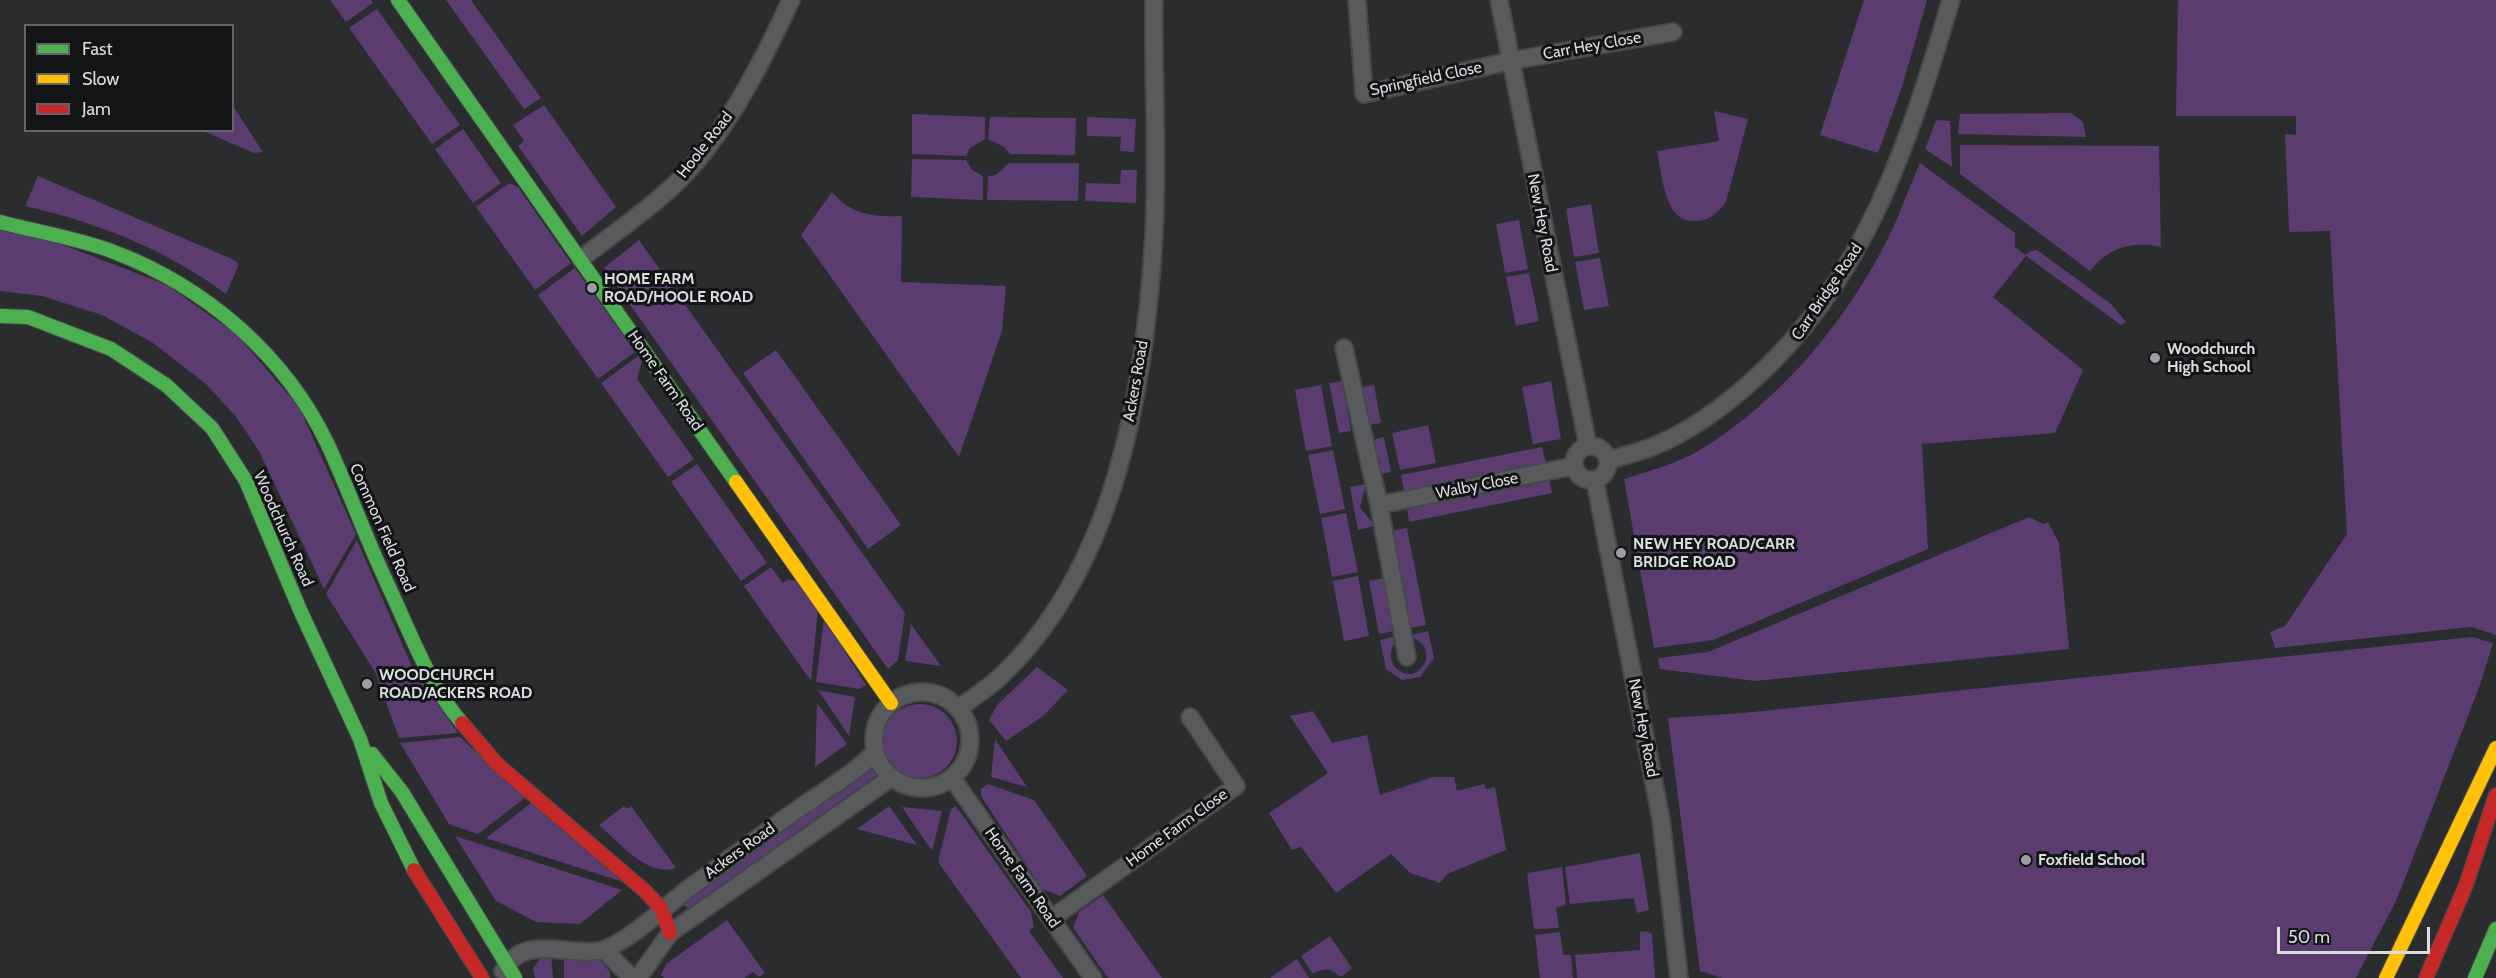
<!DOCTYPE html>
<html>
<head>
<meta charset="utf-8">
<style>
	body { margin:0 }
	#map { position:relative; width:2496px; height:978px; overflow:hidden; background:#2a2c2e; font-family:Cabin,sans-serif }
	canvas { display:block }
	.legend { position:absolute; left:24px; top:24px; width:210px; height:108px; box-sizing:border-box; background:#131416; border:2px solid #636467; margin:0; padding:8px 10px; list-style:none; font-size:18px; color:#dadde0 }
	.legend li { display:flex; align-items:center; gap:12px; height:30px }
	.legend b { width:30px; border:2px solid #636467 }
	.scale { position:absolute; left:2277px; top:927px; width:153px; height:27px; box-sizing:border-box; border:3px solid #dadde0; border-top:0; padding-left:8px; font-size:18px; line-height:21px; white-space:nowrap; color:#dadde0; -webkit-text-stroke:4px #131416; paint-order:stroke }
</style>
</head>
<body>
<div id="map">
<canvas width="2496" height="978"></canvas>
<ul class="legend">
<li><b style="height:8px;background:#4caf50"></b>Fast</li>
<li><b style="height:8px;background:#ffc107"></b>Slow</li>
<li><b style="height:8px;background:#c62828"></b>Jam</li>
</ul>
<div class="scale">50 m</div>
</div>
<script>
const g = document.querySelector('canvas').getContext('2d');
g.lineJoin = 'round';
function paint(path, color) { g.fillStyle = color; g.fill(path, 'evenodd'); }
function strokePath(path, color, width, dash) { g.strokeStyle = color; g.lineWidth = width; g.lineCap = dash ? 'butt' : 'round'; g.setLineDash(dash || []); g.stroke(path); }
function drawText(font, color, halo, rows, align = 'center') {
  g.font = font + ' Cabin,sans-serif'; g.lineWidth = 6; g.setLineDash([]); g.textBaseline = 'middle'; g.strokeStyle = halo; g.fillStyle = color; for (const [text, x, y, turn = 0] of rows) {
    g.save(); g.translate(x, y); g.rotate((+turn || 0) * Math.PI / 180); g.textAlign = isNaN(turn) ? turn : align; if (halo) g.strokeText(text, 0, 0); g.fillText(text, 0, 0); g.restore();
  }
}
paint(new Path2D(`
	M 330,0 L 371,0 L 373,3 L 346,22 Z
	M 446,0 L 471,0 L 541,98 L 524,109 Z
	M 1864,0 L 1927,0 L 1902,87 L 1878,153 L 1820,135 Z
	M 2178,0 L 2496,0 L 2496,635 L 2471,627 L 2275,648 L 2270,632 L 2285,626 L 2347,534 L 2330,231 L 2289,232 L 2285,134 L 2296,135 L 2296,116 L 2176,116 Z
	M 377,9 L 460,125 L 432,144 L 349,28 Z
	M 544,105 L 616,207 L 582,236 L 518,146 L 524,141 L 513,125 Z
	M 233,106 L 263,152 L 254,153 L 203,131 L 232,130 Z
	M 1714,111 L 1748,119 L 1726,202 C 1718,213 1709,221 1695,221 C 1664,223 1662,173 1657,151 L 1719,141 Z
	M 2071,113 L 2083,122 L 2086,137 L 1958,134 L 1960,114 Z
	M 912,114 L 985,117 L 985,139 L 970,148 L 966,156 L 912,154 Z
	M 990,117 L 1076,118 L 1075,155 L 1010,154 L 1004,147 L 988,139 Z
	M 1087,117 L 1136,119 L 1134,152 L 1120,151 L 1121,137 L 1087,136 Z
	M 1936,120 L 1950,121 L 1952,167 L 1925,149 Z
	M 463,129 L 501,183 L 473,203 L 435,149 Z
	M 1960,145 L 2159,146 L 2161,247 C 2132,241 2109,247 2090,271 L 1960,174 Z
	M 912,159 L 966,160 L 972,170 L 983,176 L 983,200 L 911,197 Z
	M 1009,163 L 1079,163 L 1078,201 L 987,200 L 988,176 L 996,175 Z
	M 1920,163 L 2015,233 L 2015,247 L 2025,255 L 2031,251 L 2037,250 L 2111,304 L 2126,322 L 2121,325 L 2026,256 L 1993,297 L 2083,370 L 2055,433 L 1922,444 L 1928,549 L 1713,640 L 1654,648 L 1624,479 C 1649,471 1676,464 1700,450 C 1781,401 1851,316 1892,230 C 1902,208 1910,185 1920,163 Z
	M 1121,170 L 1137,170 L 1136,203 L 1085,201 L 1086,183 L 1120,184 Z
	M 38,176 L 232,259 L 239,264 L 226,294 C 165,249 99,223 25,206 Z
	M 509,183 L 518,187 L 571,263 L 535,290 L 476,207 Z
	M 832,192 C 851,215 874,217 902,216 L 901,282 L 1006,286 L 1002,331 L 959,457 L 801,235 Z
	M 1591,204 L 1599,253 L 1574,257 L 1566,209 Z
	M 1519,220 L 1528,269 L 1505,273 L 1496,224 Z
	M 0,229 L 35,234 L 167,285 L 237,335 L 299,407 L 356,534 L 324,589 L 259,451 L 236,417 L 207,385 L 153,343 L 102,315 L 42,296 L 0,291 Z
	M 639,240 L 905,613 L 898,660 L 888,669 L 604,268 Z
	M 1600,258 L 1609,306 L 1584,310 L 1575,262 Z
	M 575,268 L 635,352 L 598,379 L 538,295 Z
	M 1529,273 L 1539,321 L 1516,326 L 1506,277 Z
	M 776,350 L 901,525 L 868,549 L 743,373 Z
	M 638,356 L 642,361 L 637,379 L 694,459 L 668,477 L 601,383 Z
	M 1342,381 L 1351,431 L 1339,433 L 1329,383 Z
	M 1551,381 L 1561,439 L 1533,444 L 1522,387 Z
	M 1321,385 L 1332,446 L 1306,451 L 1295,390 Z
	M 1374,385 L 1381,423 L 1370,425 L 1362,387 Z
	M 1428,425 L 1436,463 L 1400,470 L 1392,433 Z
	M 1384,437 L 1391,472 L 1380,474 L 1373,440 Z
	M 1542,447 L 1546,463 L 1404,491 L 1401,475 Z
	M 1333,450 L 1345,509 L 1320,514 L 1308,455 Z
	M 697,464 L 767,563 L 741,581 L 671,482 Z
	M 1549,479 L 1552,493 L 1409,522 L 1407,507 Z
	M 1366,484 L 1360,507 L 1375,526 L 1358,530 L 1350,487 Z
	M 1346,513 L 1358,572 L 1332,577 L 1321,518 Z
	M 2029,517 L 2043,524 L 2048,522 L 2059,543 L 2069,649 L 1755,681 L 1660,669 L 1658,658 L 1708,652 Z
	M 1407,528 L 1426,625 L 1410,628 L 1391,531 Z
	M 357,540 L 413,669 L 458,733 L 399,738 L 375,672 L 326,594 Z
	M 771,567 L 783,583 L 787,580 L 798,581 L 818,610 L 811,681 L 744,586 Z
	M 1358,576 L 1369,636 L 1344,641 L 1333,581 Z
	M 1384,578 L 1394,631 L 1379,634 L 1369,581 Z
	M 824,619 L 866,685 L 859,689 L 816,682 Z
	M 911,624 L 941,666 L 905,661 Z
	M 1428,631 L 1434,658 L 1420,677 L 1402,680 L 1386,669 L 1380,640 L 1396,636 L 1397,640 C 1384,655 1393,675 1413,674 C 1424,669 1432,655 1422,644 C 1418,640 1414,639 1411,635 Z
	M 2472,637 L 2493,643 L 2480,685 L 2397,899 L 2356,978 L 1722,978 L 1700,971 L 1668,718 L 1743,713 Z
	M 1037,667 L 1068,690 L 1043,716 L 1006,741 L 989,720 L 997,705 Z
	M 818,690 L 855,697 L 849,736 Z
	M 817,703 L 847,744 L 815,767 Z
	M883 741a37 37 0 1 1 74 0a37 37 0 1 1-74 0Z
	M 1313,711 L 1332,743 L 1367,735 L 1380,795 L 1433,777 L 1454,777 L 1457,791 L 1484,784 L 1486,789 L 1495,787 L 1506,850 L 1447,874 L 1440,883 L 1410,873 L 1391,854 L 1336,893 L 1301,847 L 1292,850 L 1269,813 L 1328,773 L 1290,716 Z
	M 460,737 L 525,798 L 478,834 L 449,824 L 400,743 Z
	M 995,739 L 1027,787 L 991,777 Z
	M 871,769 L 877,772 L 877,775 L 689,908 L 682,905 L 683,900 Z
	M 988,784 L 1034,800 L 1087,876 L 1060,896 L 1042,889 L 981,796 L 981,789 Z
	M 531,803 L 623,882 L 486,838 Z
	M 624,806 L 627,809 L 631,806 L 676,868 C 647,878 619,842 599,825 Z
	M 889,806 L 917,845 L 857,829 Z
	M 956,806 L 1031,912 L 1034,927 L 1029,931 L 1063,978 L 1021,978 L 938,862 L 951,809 Z
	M 902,807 L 942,811 L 932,851 Z
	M 455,836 L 622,890 L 580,924 L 536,922 L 496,901 Z
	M 1640,853 L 1649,910 L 1637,913 L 1634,898 L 1570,904 L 1565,867 Z
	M 1562,867 L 1566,905 L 1556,907 L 1559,928 L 1534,929 L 1527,873 Z
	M 1103,895 L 1162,978 L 1108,978 L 1073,928 L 1079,912 Z
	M 727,920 L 765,973 L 759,977 L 753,972 L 744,978 L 664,978 L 661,975 L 666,964 Z
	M 1646,931 L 1652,934 L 1655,978 L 1577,978 L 1575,955 L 1640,950 L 1640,932 Z
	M 1560,932 L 1563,955 L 1571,955 L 1573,978 L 1540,978 L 1535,935 Z
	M 1330,936 L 1352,968 L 1341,977 C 1330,968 1324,967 1313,974 L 1301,956 Z
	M 580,952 L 600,960 L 610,972 L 610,978 L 564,978 L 564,953 Z
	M 551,953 L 553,978 L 535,978 L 533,968 L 541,958 Z
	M 1297,959 L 1309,978 L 1270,978 Z`), '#5a3c70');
const street = new Path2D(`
	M 1357,0 L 1364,94 L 1510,61 L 1673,32
	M 1499,0 L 1588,446
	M 581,259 C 620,228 664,200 696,162 C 736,114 765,56 791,0
	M 1344,348 L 1379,505 L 1407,657
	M1574 463a17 17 0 1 1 34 0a17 17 0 1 1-34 0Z
	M 1609,460 C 1623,456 1638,452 1652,447 C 1689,432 1722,408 1751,382 C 1866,280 1909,142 1951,0
	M 1595,481 L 1661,819 L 1679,978
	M 1379,505 L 1574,466
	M874 740a48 48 0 1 1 96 0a48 48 0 1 1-96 0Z
	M 959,708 C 972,698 987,689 999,678 C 1116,568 1145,389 1154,235 C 1158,157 1153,78 1154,0
	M 952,778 L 1093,978
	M 1051,919 L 1236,786 L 1190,717
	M 604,950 L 632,978
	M 503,971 C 526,929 577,962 608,948 C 638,934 665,906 692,886 C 731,858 770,828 810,801 C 833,785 856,772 875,752
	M 638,978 L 670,933 L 892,777`);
const fast = new Path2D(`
	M 398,0 L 736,482
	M 0,222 C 37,232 78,238 114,252 C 206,287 286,356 328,445 C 349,491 366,538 387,583 C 409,629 428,684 462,723
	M 0,316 L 28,317 L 111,349 L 166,385 L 212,428 L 246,481 L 300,610 L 360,739 L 381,803 L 414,870
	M 372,754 L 402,792 L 515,978
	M 2475,978 L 2496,929`);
const slow = new Path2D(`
	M 736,482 L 891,703
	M 2386,978 L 2496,748`);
const jam = new Path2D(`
	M 462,723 L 497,764 L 645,891 L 661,908 L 670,933
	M 414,870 L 482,978
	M 2426,978 L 2466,885 L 2496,795`);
strokePath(street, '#47484a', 20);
strokePath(fast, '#47484a', 16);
strokePath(slow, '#47484a', 16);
strokePath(jam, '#47484a', 16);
strokePath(street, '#595a5b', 16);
strokePath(fast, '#4caf50', 14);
strokePath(slow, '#ffc107', 14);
strokePath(jam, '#c62828', 14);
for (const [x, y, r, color] of [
	[592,288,6,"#9c9fa2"],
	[2155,358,6,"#9c9fa2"],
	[1621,553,6,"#9c9fa2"],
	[367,684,6,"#9c9fa2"],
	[2026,860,6,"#9c9fa2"]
]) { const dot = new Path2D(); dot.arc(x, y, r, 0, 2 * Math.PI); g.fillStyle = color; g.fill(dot); strokePath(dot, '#131416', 2); }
drawText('16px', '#dadde0', '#131416', [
	["Carr Hey Close",1592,46,-10],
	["Springfield Close",1426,79,-12],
	["Hoole Road",705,145,-52],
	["New Hey Road",1542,223,79],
	["Carr Bridge Road",1827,292,-56],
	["Home Farm Road",665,381,55],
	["Ackers Road",1136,381,-80],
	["Walby Close",1477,486,-11],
	["Common Field Road",382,528,66],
	["Woodchurch Road",283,529,66],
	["New Hey Road",1643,728,79],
	["Home Farm Close",1177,828,-36],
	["Ackers Road",740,851,-36],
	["Home Farm Road",1022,878,55]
]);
drawText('bold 16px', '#dadde0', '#131416', [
	["HOME FARM",604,279],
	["ROAD/HOOLE ROAD",604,297],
	["Woodchurch",2167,349],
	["High School",2167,367],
	["NEW HEY ROAD/CARR",1633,544],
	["BRIDGE ROAD",1633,562],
	["WOODCHURCH",379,675],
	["ROAD/ACKERS ROAD",379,693],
	["Foxfield School",2038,860]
], 'left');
</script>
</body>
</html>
